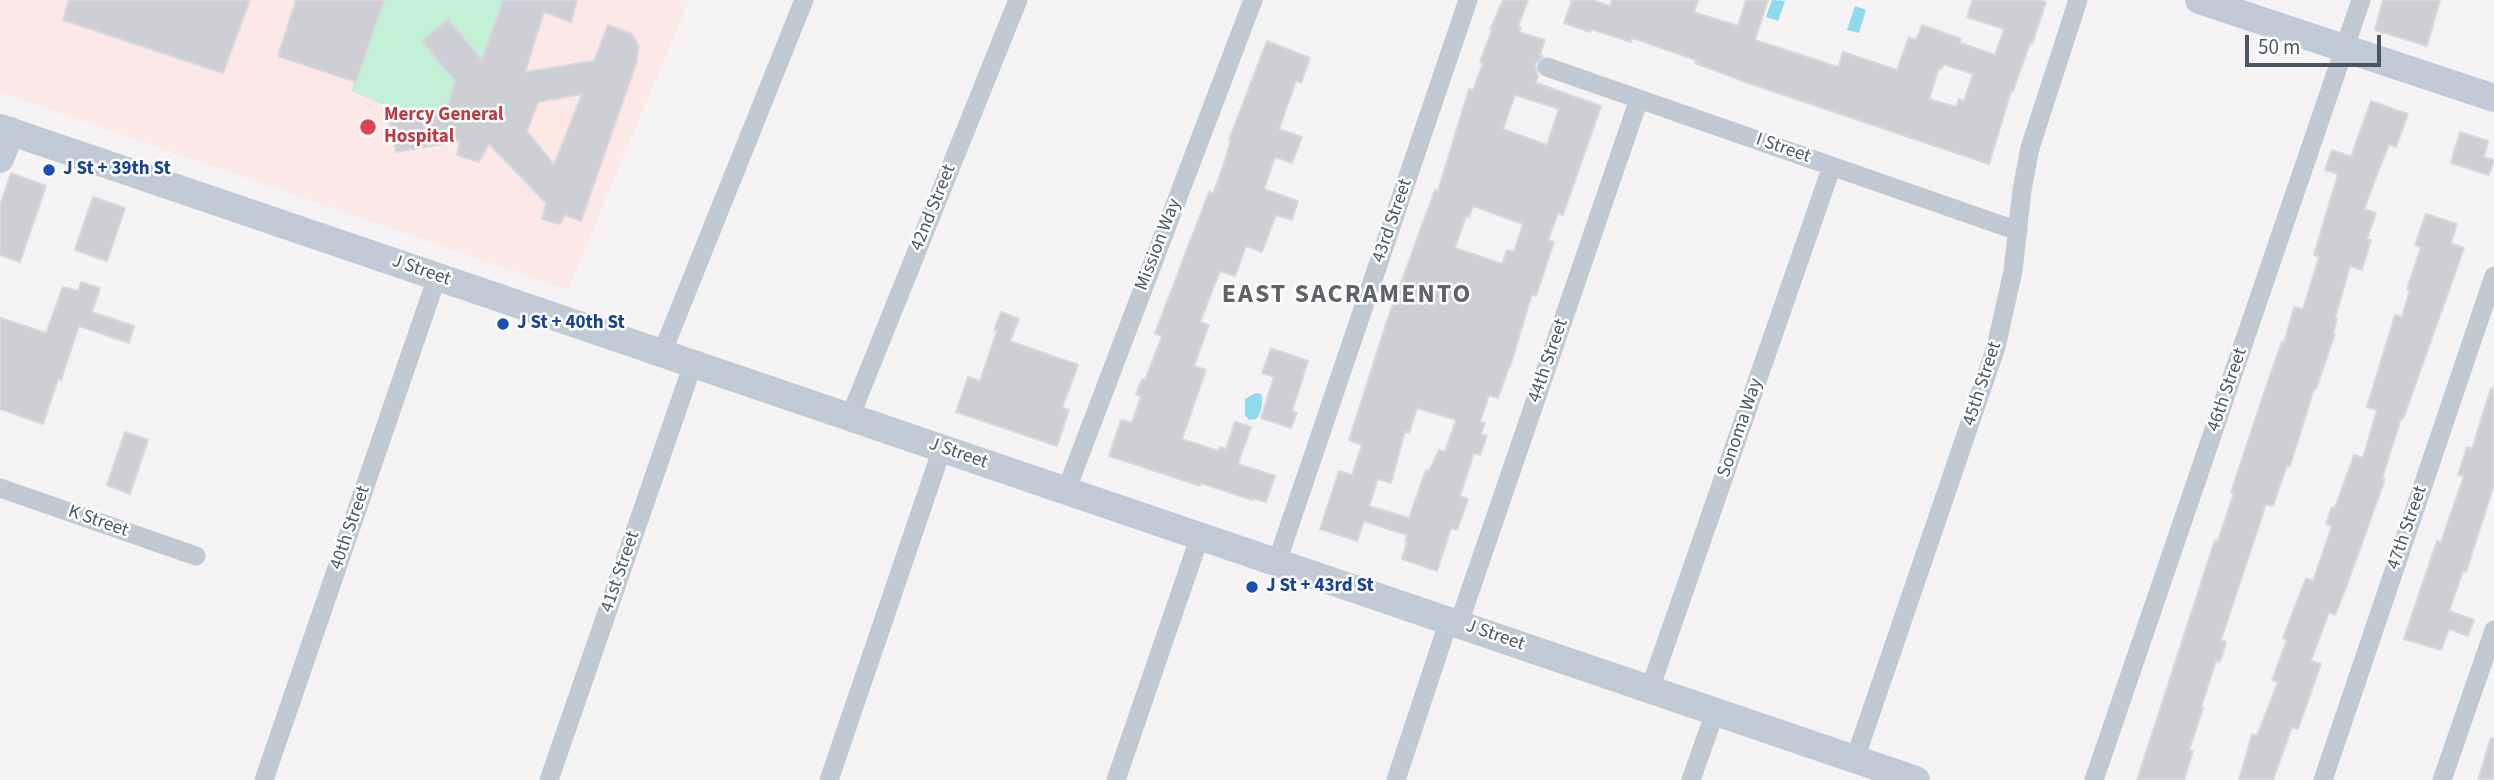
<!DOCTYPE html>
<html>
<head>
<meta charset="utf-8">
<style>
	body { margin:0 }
	#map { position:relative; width:2494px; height:780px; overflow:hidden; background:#f5f3f3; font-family:"Source Sans 3",sans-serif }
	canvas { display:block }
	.scale { position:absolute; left:2245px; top:35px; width:136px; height:32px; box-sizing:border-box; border:4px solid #4a5661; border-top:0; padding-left:9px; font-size:21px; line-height:24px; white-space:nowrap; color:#4a5661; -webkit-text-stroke:5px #fff; paint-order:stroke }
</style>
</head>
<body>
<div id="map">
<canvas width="2494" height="780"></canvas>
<div class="scale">50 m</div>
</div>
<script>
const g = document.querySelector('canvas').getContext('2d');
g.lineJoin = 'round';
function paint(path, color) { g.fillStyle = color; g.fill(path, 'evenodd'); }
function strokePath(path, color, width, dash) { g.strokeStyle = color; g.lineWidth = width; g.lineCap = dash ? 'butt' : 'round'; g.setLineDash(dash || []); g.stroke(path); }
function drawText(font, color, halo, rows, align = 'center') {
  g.font = font + ' "Source Sans 3",sans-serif'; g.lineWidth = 5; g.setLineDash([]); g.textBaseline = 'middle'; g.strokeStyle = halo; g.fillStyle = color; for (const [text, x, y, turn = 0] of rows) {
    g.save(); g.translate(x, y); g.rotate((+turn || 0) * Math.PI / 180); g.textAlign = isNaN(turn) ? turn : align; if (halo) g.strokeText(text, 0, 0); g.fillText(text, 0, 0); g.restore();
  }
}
paint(new Path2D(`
	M 0,0 L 689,0 L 568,290 L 0,92 Z`), '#fce8e6');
paint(new Path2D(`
	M 384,0 L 503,0 L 482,60 L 448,19 L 455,81 L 448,106 L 399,116 L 390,107 L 351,91 Z`), '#c3f1d5');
paint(new Path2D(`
	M 1772,0 L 1785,1 L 1778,21 L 1766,17 Z
	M 1855,6 L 1866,10 L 1859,33 L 1847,30 Z
	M 1256,393 L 1261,394 C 1264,400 1261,415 1256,419 L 1249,420 L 1245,415 L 1245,399 Z`), '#90daee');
const building = new Path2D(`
	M 69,0 L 250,0 L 223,73 L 63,20 Z
	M 296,0 L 384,0 L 356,82 L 278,56 Z
	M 503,0 L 577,0 L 571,22 L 544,12 L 525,72 L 594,61 L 608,25 L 632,34 L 639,46 L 636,64 L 581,221 L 565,215 L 560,224 L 542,219 L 546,203 L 489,144 L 479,162 L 457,155 L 460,141 L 396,152 L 388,118 L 448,106 L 455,81 L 422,41 L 448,19 L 482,60 ZM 582,94 L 554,165 L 527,131 L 538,102 Z
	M 1503,0 L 1528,0 L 1518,27 L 1521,28 L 1519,32 L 1545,40 L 1540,55 L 1543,56 L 1535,64 L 1538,76 L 1536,83 L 1601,106 L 1563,215 L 1558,213 L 1548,240 L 1554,242 L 1536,296 L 1532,294 L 1510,367 L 1509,367 L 1498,398 L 1489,395 L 1480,422 L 1485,423 L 1481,434 L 1487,436 L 1480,455 L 1474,453 L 1460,496 L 1468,499 L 1457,530 L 1451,528 L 1437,571 L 1402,559 L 1407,543 L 1405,542 L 1407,535 L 1364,521 L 1357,541 L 1320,529 L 1339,471 L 1352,475 L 1362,445 L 1349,440 L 1387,321 L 1435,190 L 1438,191 L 1469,89 L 1473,90 L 1483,63 L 1480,62 L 1492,30 L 1490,30 ZM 1515,95 L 1559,109 L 1547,145 L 1503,129 ZM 1473,206 L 1523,224 L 1514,252 L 1507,250 L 1502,264 L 1455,248 L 1466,216 L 1469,217 ZM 1417,408 L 1456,420 L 1445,452 L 1439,450 L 1429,471 L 1426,470 L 1409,518 L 1369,506 L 1378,479 L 1391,483 L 1405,431 L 1409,433 Z
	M 1572,0 L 1592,0 L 1610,6 L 1612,0 L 1698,0 L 1694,12 L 1738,26 L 1746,0 L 1768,0 L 1755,40 L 1838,67 L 1843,52 L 1897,70 L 1909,37 L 1916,40 L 1922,25 L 1961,39 L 1960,43 L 1995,55 L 2004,29 L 1967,17 L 1973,0 L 2038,0 L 2046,2 L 2032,44 L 2030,43 L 2013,91 L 2011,91 L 1989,164 L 1751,84 L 1695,63 L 1696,60 L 1632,38 L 1631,42 L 1591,29 L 1590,32 L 1564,23 ZM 1943,64 L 1973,74 L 1964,101 L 1959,99 L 1956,107 L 1929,99 L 1939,68 L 1942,69 Z
	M 2383,0 L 2440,0 L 2427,46 L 2375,30 Z
	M 1267,41 L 1310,58 L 1301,83 L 1296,81 L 1279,129 L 1302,137 L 1292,163 L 1275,157 L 1264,189 L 1298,201 L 1292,220 L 1276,215 L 1262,252 L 1246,246 L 1235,276 L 1220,271 L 1200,322 L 1209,325 L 1194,366 L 1206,370 L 1182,439 L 1218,451 L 1220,447 L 1226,449 L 1235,422 L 1251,427 L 1238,464 L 1275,476 L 1266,502 L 1252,498 L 1252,500 L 1201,483 L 1200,486 L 1109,456 L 1121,420 L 1132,423 L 1141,396 L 1136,394 L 1142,379 L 1145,380 L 1162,336 L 1155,333 L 1209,192 L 1213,194 L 1223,167 L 1231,140 L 1229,140 Z
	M 2371,101 L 2408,114 L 2396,147 L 2389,144 L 2364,209 L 2376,213 L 2367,239 L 2371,240 L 2362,270 L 2350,266 L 2335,318 L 2337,319 L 2333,334 L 2335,334 L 2316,389 L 2314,389 L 2290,466 L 2287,465 L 2273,506 L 2266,504 L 2221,640 L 2226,642 L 2220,662 L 2216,661 L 2201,707 L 2203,708 L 2189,750 L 2193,751 L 2184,780 L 2137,780 L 2215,540 L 2218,541 L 2234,493 L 2231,492 L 2267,384 L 2282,342 L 2284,343 L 2294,307 L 2303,309 L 2319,257 L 2314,255 L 2338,174 L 2325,170 L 2332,150 L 2351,157 Z
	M 2460,132 L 2488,141 L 2484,157 L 2494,160 L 2489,175 L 2451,163 Z
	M 11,173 L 46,186 L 20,262 L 0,255 L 0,205 Z
	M 93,197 L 125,208 L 107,261 L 75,250 Z
	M 2426,214 L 2457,224 L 2451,243 L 2464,248 L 2417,380 L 2403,419 L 2401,418 L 2382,479 L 2385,479 L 2347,585 L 2335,615 L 2329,612 L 2311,661 L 2321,664 L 2298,729 L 2292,727 L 2273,780 L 2239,780 L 2252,734 L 2257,736 L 2278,682 L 2272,680 L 2287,640 L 2283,638 L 2306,578 L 2313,581 L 2332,526 L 2326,524 L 2332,507 L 2335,508 L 2354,455 L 2363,458 L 2377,410 L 2367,407 L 2395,315 L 2402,317 L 2410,290 L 2407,289 L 2421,247 L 2415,245 Z
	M 81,282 L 100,288 L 92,312 L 134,326 L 129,343 L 79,326 L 61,380 L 58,379 L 43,424 L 0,409 L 0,318 L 46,333 L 63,287 L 78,291 Z
	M 1001,312 L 1019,319 L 1010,341 L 1078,365 L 1062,408 L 1069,410 L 1057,446 L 956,412 L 968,377 L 980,381 L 997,331 L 994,330 Z
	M 1271,348 L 1308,361 L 1292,411 L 1297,413 L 1291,428 L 1261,418 L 1274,377 L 1262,373 Z
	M 2491,388 L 2494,389 L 2494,485 L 2466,572 L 2463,571 L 2449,611 L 2474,620 L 2468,636 L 2449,629 L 2441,650 L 2404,639 L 2437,541 L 2441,542 L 2464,476 L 2458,475 L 2467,447 L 2472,449 Z
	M 125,432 L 148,440 L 130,494 L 107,485 Z
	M 2491,738 L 2494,739 L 2494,780 L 2478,780 Z`);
paint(building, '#cdcfd5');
strokePath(building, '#d7d9de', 2);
strokePath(new Path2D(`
	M 1547,67 L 2018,231
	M 662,353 L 804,0
	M 850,417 L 1018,0
	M 0,488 L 196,556
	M 1066,491 L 1253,0
	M 1277,562 L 1468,0
	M 1459,623 L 1639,99
	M 1650,689 L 1832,166
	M 1855,759 L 1996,347 L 2013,271 L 2022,190 L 2030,148 L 2078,0
	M 264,780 L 437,277
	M 549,780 L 693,364
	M 829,780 L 942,449
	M 1116,780 L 1200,536
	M 1396,780 L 1449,620
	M 1691,780 L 1715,712
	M 2094,780 L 2361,0
	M 2323,780 L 2494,276
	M 2442,780 L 2494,630`), '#c1cad2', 19);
strokePath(new Path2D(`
	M 2199,0 L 2494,98
	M 0,128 L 1916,780
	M 0,159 L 11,131`), '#c1cbd6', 28);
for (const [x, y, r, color] of [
	[368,127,9,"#e0444e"],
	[49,170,7,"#1a4fb4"],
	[503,324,7,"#1a4fb4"],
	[1252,587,7,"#1a4fb4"]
]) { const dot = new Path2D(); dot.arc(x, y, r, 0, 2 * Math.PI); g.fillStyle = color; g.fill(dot); strokePath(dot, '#fff', 2.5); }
drawText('bold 19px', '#be3a42', '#fff', [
	["Mercy General",384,116],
	["Hospital",384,138]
], 'left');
drawText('19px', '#4a5661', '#fff', [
	["I Street",1783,149,19],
	["42nd Street",934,208,-68],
	["43rd Street",1393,221,-71],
	["Mission Way",1159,245,-69],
	["J Street",421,271,19],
	["44th Street",1549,361,-71],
	["45th Street",1983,384,-72],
	["46th Street",2228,390,-71],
	["Sonoma Way",1741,428,-71],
	["J Street",958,454,19],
	["K Street",98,522,19],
	["40th Street",351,528,-71],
	["47th Street",2408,528,-71],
	["41st Street",621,572,-71],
	["J Street",1495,636,19]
]);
drawText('bold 19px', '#164399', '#fff', [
	["J St + 39th St",63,170],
	["J St + 40th St",517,324],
	["J St + 43rd St",1266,587]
], 'left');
g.letterSpacing = '2px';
drawText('bold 26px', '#5f6368', '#fff', [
	["EAST SACRAMENTO",1347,296]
]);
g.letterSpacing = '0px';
</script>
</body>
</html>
